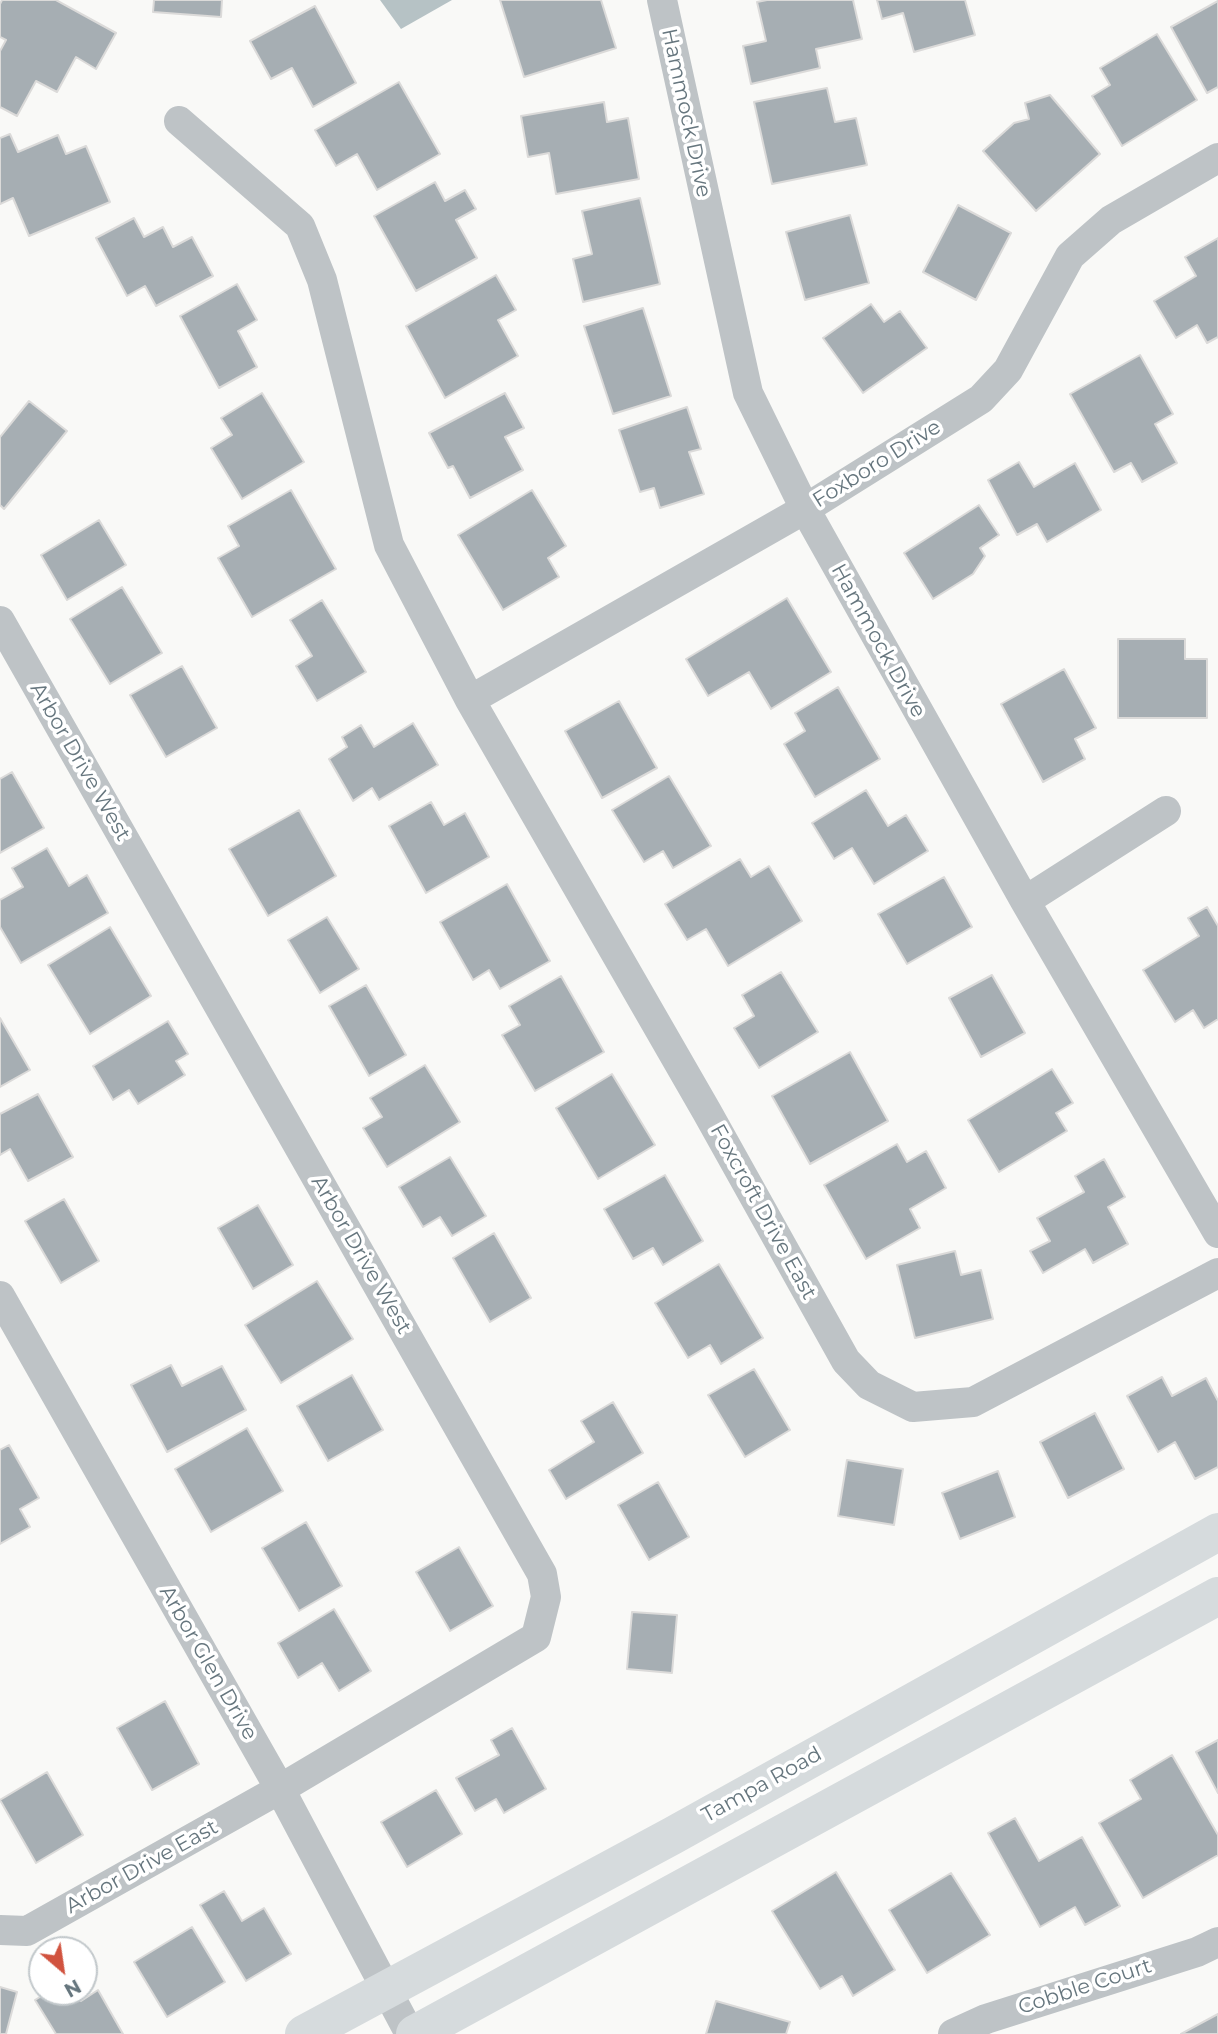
<!DOCTYPE html>
<html>
<head>
<meta charset="utf-8">
<style>
	body { margin:0 }
	#map { position:relative; width:1218px; height:2034px; overflow:hidden; background:#f9f9f7; font-family:Montserrat,sans-serif }
	canvas { display:block }
	.north { position:absolute; left:28px; top:1936px; width:70px; height:70px; box-sizing:border-box; background:#fff; border:2px solid #c2c8cb; border-radius:50%; rotate:151deg; font-size:19px; font-weight:700; line-height:28px; text-align:center; color:#66767e }
	.north::after { content:''; display:block; margin:auto; width:24px; height:32px; background:#d1533f; clip-path:polygon(50% 0,100% 100%,50% 72%,0 100%) }
</style>
</head>
<body>
<div id="map">
<canvas width="1218" height="2034"></canvas>
<div class="north">N</div>
</div>
<script>
const g = document.querySelector('canvas').getContext('2d');
g.lineJoin = 'round';
function paint(path, color) { g.fillStyle = color; g.fill(path, 'evenodd'); }
function strokePath(path, color, width, dash) { g.strokeStyle = color; g.lineWidth = width; g.lineCap = dash ? 'butt' : 'round'; g.setLineDash(dash || []); g.stroke(path); }
function drawText(font, color, halo, rows, align = 'center') {
  g.font = font + ' Montserrat,sans-serif'; g.lineWidth = 7; g.setLineDash([]); g.textBaseline = 'middle'; g.strokeStyle = halo; g.fillStyle = color; for (const [text, x, y, turn = 0] of rows) {
    g.save(); g.translate(x, y); g.rotate((+turn || 0) * Math.PI / 180); g.textAlign = isNaN(turn) ? turn : align; if (halo) g.strokeText(text, 0, 0); g.fillText(text, 0, 0); g.restore();
  }
}
paint(new Path2D(`
	M 380,0 L 452,0 L 401,29 Z`), '#b6c2c5');
const building = new Path2D(`
	M 2,0 L 56,0 L 116,33 L 96,69 L 76,57 L 57,92 L 36,81 L 17,116 L 0,107 L 0,51 L 6,40 L 0,37 L 0,4 Z
	M 154,0 L 222,0 L 221,17 L 153,12 Z
	M 500,0 L 601,0 L 616,48 L 524,77 Z
	M 767,0 L 853,0 L 862,39 L 816,49 L 820,68 L 751,84 L 743,46 L 766,41 L 757,2 Z
	M 877,0 L 965,0 L 975,35 L 914,52 L 903,13 L 882,19 Z
	M 1218,1 L 1218,87 L 1207,93 L 1171,27 Z
	M 315,6 L 356,83 L 313,107 L 292,68 L 271,79 L 250,41 Z
	M 1157,34 L 1197,100 L 1122,146 L 1092,96 L 1110,85 L 1100,68 Z
	M 399,82 L 440,154 L 377,190 L 357,154 L 336,166 L 315,130 Z
	M 827,88 L 835,122 L 856,118 L 867,165 L 772,184 L 754,102 Z
	M 1050,95 L 1100,154 L 1036,211 L 983,151 L 1014,123 L 1029,119 L 1025,103 Z
	M 604,102 L 607,122 L 628,118 L 639,179 L 556,194 L 549,153 L 528,157 L 521,116 Z
	M 10,134 L 18,152 L 58,135 L 66,154 L 86,146 L 110,202 L 29,236 L 13,198 L 0,204 L 0,138 Z
	M 435,182 L 445,201 L 465,190 L 476,209 L 456,220 L 477,258 L 416,291 L 374,216 Z
	M 640,198 L 660,284 L 583,302 L 573,259 L 592,254 L 582,211 Z
	M 958,205 L 1011,233 L 976,300 L 923,272 Z
	M 850,215 L 869,283 L 805,300 L 786,232 Z
	M 134,218 L 144,237 L 163,227 L 173,247 L 192,237 L 213,276 L 156,306 L 145,286 L 127,296 L 96,238 Z
	M 1218,238 L 1218,337 L 1207,343 L 1197,325 L 1176,338 L 1154,301 L 1196,276 L 1185,257 Z
	M 496,275 L 516,310 L 498,320 L 518,356 L 445,398 L 406,326 Z
	M 237,284 L 257,320 L 238,331 L 257,367 L 219,388 L 180,316 Z
	M 871,304 L 884,322 L 900,311 L 927,348 L 863,393 L 823,338 Z
	M 643,308 L 671,396 L 613,414 L 584,326 Z
	M 1140,355 L 1173,414 L 1155,424 L 1177,463 L 1142,482 L 1131,463 L 1114,472 L 1070,394 Z
	M 262,393 L 304,462 L 242,499 L 211,448 L 232,435 L 221,418 Z
	M 505,393 L 524,428 L 505,437 L 523,470 L 470,498 L 453,466 L 448,468 L 429,433 Z
	M 29,401 L 67,431 L 4,509 L 0,505 L 0,437 Z
	M 687,407 L 701,449 L 689,452 L 704,494 L 660,508 L 654,488 L 640,492 L 619,430 Z
	M 1019,462 L 1034,487 L 1075,463 L 1101,510 L 1047,542 L 1037,524 L 1017,535 L 988,480 Z
	M 291,490 L 336,569 L 252,617 L 218,558 L 239,546 L 228,526 Z
	M 532,490 L 566,546 L 548,558 L 559,577 L 503,610 L 458,535 Z
	M 979,505 L 999,535 L 980,548 L 985,556 L 973,574 L 933,599 L 904,553 Z
	M 99,520 L 126,565 L 67,600 L 41,555 Z
	M 122,587 L 162,653 L 110,684 L 70,619 Z
	M 787,598 L 831,672 L 771,709 L 749,672 L 708,696 L 686,659 Z
	M 322,600 L 366,672 L 317,701 L 296,666 L 312,656 L 290,620 Z
	M 1118,639 L 1185,639 L 1185,659 L 1207,659 L 1207,718 L 1118,718 Z
	M 182,666 L 217,728 L 166,757 L 130,695 Z
	M 1064,669 L 1096,728 L 1075,739 L 1085,759 L 1043,782 L 1001,704 Z
	M 838,687 L 880,759 L 815,797 L 784,744 L 805,731 L 795,713 Z
	M 619,701 L 657,768 L 602,798 L 565,731 Z
	M 413,723 L 438,765 L 379,800 L 372,788 L 353,801 L 329,759 L 347,747 L 342,737 L 361,725 L 374,747 Z
	M 12,772 L 44,828 L 0,853 L 0,779 Z
	M 669,776 L 711,846 L 673,868 L 663,851 L 644,862 L 612,810 Z
	M 866,790 L 888,826 L 906,815 L 928,851 L 874,884 L 852,848 L 834,859 L 812,823 Z
	M 431,802 L 444,825 L 465,813 L 489,857 L 426,893 L 389,826 Z
	M 299,810 L 336,876 L 268,916 L 229,849 Z
	M 47,848 L 69,886 L 87,875 L 108,913 L 21,963 L 0,927 L 0,900 L 23,887 L 12,868 Z
	M 740,859 L 751,877 L 769,866 L 802,921 L 728,966 L 706,929 L 687,940 L 665,904 Z
	M 944,877 L 972,927 L 907,964 L 878,914 Z
	M 507,884 L 550,961 L 500,989 L 489,970 L 473,980 L 440,922 Z
	M 1207,907 L 1218,926 L 1218,1019 L 1204,1028 L 1193,1010 L 1175,1022 L 1143,970 L 1199,936 L 1188,918 Z
	M 327,917 L 359,969 L 320,993 L 288,940 Z
	M 110,927 L 151,996 L 90,1034 L 48,965 Z
	M 781,972 L 818,1032 L 759,1068 L 734,1028 L 754,1016 L 742,995 Z
	M 992,975 L 1025,1033 L 981,1057 L 949,998 Z
	M 561,976 L 604,1052 L 535,1091 L 502,1035 L 520,1025 L 509,1006 Z
	M 366,985 L 406,1055 L 369,1076 L 329,1006 Z
	M 0,1018 L 30,1070 L 0,1087 Z
	M 168,1021 L 188,1054 L 176,1061 L 185,1075 L 138,1104 L 129,1090 L 113,1100 L 93,1066 Z
	M 850,1052 L 888,1121 L 810,1164 L 772,1096 Z
	M 425,1065 L 460,1122 L 387,1167 L 363,1128 L 382,1117 L 370,1098 Z
	M 1052,1069 L 1073,1103 L 1056,1113 L 1067,1131 L 999,1172 L 968,1120 Z
	M 612,1074 L 655,1145 L 598,1179 L 556,1108 Z
	M 38,1094 L 73,1157 L 28,1181 L 10,1149 L 0,1155 L 0,1114 Z
	M 897,1144 L 907,1162 L 926,1151 L 946,1188 L 910,1209 L 920,1228 L 866,1259 L 824,1185 Z
	M 450,1157 L 486,1216 L 452,1236 L 440,1217 L 423,1227 L 399,1187 Z
	M 1104,1159 L 1125,1197 L 1108,1207 L 1128,1244 L 1093,1263 L 1085,1249 L 1043,1273 L 1030,1251 L 1050,1241 L 1037,1218 L 1084,1192 L 1075,1176 Z
	M 665,1175 L 703,1241 L 663,1265 L 653,1248 L 633,1259 L 604,1209 Z
	M 64,1199 L 99,1261 L 61,1283 L 25,1221 Z
	M 258,1205 L 293,1265 L 253,1289 L 218,1228 Z
	M 494,1233 L 531,1298 L 490,1322 L 453,1258 Z
	M 955,1251 L 961,1275 L 981,1270 L 993,1319 L 915,1338 L 897,1265 Z
	M 719,1264 L 763,1338 L 721,1364 L 710,1345 L 688,1358 L 655,1303 Z
	M 317,1281 L 353,1339 L 281,1383 L 245,1325 Z
	M 171,1365 L 182,1386 L 222,1366 L 246,1410 L 167,1452 L 131,1385 Z
	M 754,1369 L 790,1430 L 745,1457 L 708,1395 Z
	M 352,1375 L 383,1430 L 328,1461 L 297,1406 Z
	M 1162,1377 L 1172,1396 L 1206,1378 L 1218,1401 L 1218,1467 L 1195,1479 L 1175,1442 L 1158,1452 L 1127,1396 Z
	M 613,1402 L 643,1453 L 566,1499 L 549,1470 L 594,1442 L 581,1421 Z
	M 1095,1413 L 1124,1469 L 1068,1498 L 1040,1442 Z
	M 247,1428 L 283,1491 L 211,1532 L 175,1469 Z
	M 9,1445 L 39,1498 L 20,1509 L 30,1527 L 0,1544 L 0,1450 Z
	M 847,1460 L 903,1469 L 894,1525 L 838,1516 Z
	M 998,1471 L 1015,1517 L 960,1539 L 942,1493 Z
	M 658,1482 L 689,1537 L 649,1560 L 618,1505 Z
	M 306,1522 L 342,1586 L 299,1611 L 262,1548 Z
	M 459,1547 L 493,1606 L 450,1631 L 416,1572 Z
	M 334,1609 L 371,1671 L 339,1691 L 322,1663 L 298,1678 L 278,1643 Z
	M 632,1612 L 677,1615 L 672,1673 L 627,1669 Z
	M 165,1701 L 199,1764 L 152,1790 L 117,1728 Z
	M 512,1728 L 546,1789 L 504,1813 L 496,1799 L 475,1811 L 456,1778 L 499,1755 L 491,1740 Z
	M 1218,1740 L 1218,1793 L 1196,1752 Z
	M 1172,1755 L 1218,1835 L 1218,1855 L 1143,1898 L 1099,1823 L 1141,1799 L 1130,1780 Z
	M 47,1772 L 83,1835 L 36,1863 L 0,1800 Z
	M 436,1790 L 462,1834 L 407,1867 L 381,1822 Z
	M 1015,1818 L 1039,1861 L 1082,1837 L 1120,1906 L 1085,1925 L 1075,1907 L 1040,1927 L 988,1833 Z
	M 836,1872 L 895,1970 L 853,1996 L 842,1976 L 820,1989 L 772,1911 Z
	M 951,1873 L 990,1935 L 927,1973 L 889,1910 Z
	M 224,1891 L 242,1921 L 264,1908 L 291,1954 L 246,1981 L 200,1905 Z
	M 192,1927 L 225,1982 L 167,2017 L 134,1962 Z
	M 0,1987 L 17,1992 L 6,2034 L 0,2034 Z
	M 98,1990 L 123,2034 L 56,2034 L 35,2000 L 48,1992 L 76,1992 L 81,2001 Z
	M 716,2001 L 790,2022 L 786,2034 L 706,2034 Z
	M 1218,2014 L 1218,2034 L 1181,2034 Z`);
paint(building, '#a6aeb3');
strokePath(building, '#dbdad9', 2);
strokePath(new Path2D(`
	M 662,0 L 748,393 L 805,509 L 1025,901 L 1218,1233
	M 179,121 L 300,226 L 322,280 L 389,545 L 470,700 L 707,1112 L 846,1361 L 869,1385 L 913,1407 L 973,1402 L 1218,1273
	M 0,621 L 542,1574 L 546,1597 L 536,1637 L 280,1789 L 27,1931 L 0,1930
	M 470,700 L 805,509 L 981,399 L 1008,370 L 1070,256 L 1111,220 L 1218,158
	M 1025,901 L 1166,811
	M 0,1296 L 280,1789 L 410,2034
	M 953,2034 L 986,2019 L 1197,1952 L 1218,1942`), '#bec3c6', 30);
strokePath(new Path2D(`
	M 304,2034 L 672,1836 L 1218,1532
	M 415,2034 L 1218,1596`), '#d6dbdd', 38);
drawText('21px', '#66767e', '#fff', [
	["Hammock Drive",686,113,78],
	["Foxboro Drive",877,464,-32],
	["Hammock Drive",878,641,61],
	["Arbor Drive West",80,762,60],
	["Foxcroft Drive East",763,1212,61],
	["Arbor Drive West",361,1255,60],
	["Arbor Glen Drive",208,1663,60],
	["Tampa Road",762,1785,-29],
	["Arbor Drive East",142,1867,-29],
	["Cobble Court",1085,1987,-18]
]);
</script>
</body>
</html>
